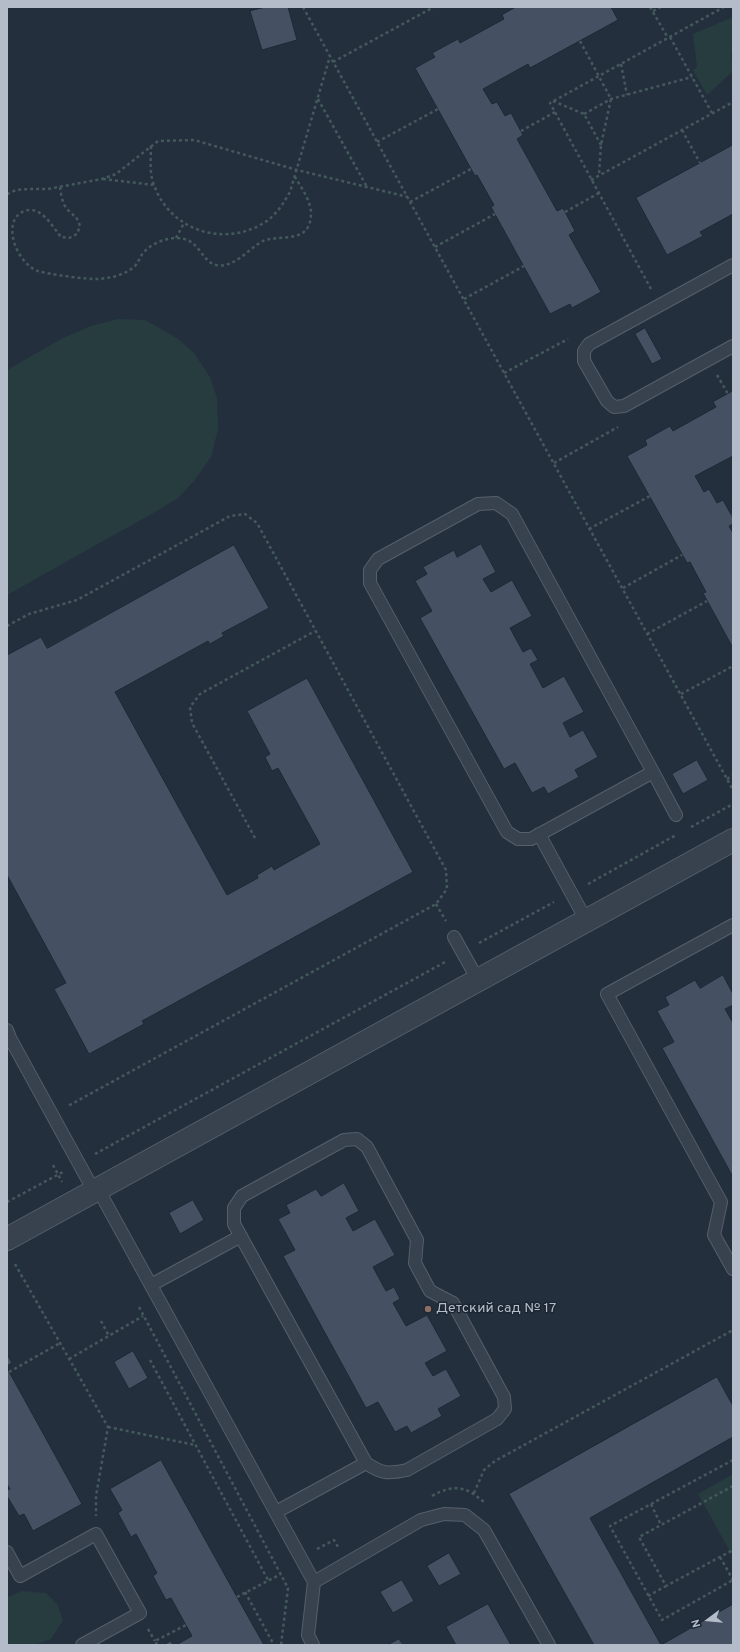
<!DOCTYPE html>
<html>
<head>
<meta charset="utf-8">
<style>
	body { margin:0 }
	#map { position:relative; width:740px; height:1652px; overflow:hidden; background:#242f3e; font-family:Overpass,sans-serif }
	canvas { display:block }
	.frame { position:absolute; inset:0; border:8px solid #b4bcc9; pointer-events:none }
	.north { position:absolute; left:688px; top:1600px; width:40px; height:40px; -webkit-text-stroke:3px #1d2633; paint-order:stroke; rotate:254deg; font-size:11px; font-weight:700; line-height:16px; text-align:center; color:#b4bcc9 }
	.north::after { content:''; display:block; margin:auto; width:14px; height:18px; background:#b4bcc9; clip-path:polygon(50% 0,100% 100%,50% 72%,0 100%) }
</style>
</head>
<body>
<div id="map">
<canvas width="740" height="1652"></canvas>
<div class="frame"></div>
<div class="north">N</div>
</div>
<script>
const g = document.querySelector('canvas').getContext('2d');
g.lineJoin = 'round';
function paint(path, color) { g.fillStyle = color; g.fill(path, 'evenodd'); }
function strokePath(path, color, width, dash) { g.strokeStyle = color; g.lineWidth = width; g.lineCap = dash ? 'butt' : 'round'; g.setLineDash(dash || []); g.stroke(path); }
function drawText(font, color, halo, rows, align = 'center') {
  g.font = font + ' Overpass,sans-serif'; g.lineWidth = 3; g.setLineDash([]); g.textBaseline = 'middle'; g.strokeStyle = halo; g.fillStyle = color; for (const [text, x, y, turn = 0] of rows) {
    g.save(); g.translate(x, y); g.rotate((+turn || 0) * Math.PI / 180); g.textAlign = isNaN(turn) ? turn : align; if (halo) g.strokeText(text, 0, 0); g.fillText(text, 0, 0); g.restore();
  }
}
paint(new Path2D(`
	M 733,17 L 733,50 L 731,55 L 733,71 L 707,95 L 693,70 L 697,67 L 693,34 Z
	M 118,319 L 145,320 L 177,338 L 194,353 L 210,377 L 217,398 L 218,429 L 211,457 L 194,481 L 178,498 L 155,512 L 7,595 L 7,370 L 63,338 L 91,326 Z
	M 733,1474 L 733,1557 L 698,1494 Z
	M 23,1591 L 46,1593 L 57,1604 L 63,1620 L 51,1639 L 34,1645 L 7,1644 L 7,1597 Z`), '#263c3f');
const building = new Path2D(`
	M 266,7 L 288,7 L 297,40 L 262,50 L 250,11 Z
	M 516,7 L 611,7 L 618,20 L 530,68 L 528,64 L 483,89 L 492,104 L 497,102 L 505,116 L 511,113 L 523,135 L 517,139 L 557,211 L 563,208 L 575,231 L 569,235 L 601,292 L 572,308 L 570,304 L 550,314 L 491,207 L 494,205 L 477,175 L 475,176 L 415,68 L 435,57 L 432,53 L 458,39 L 460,43 L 504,19 L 502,15 Z
	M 733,145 L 733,214 L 700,232 L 703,236 L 667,255 L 636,198 Z
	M 645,328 L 662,359 L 652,364 L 635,334 Z
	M 733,391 L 733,456 L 695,476 L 704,492 L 709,489 L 717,503 L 723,500 L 733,518 L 733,524 L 729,526 L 733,533 L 733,648 L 703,593 L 706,592 L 690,562 L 687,563 L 627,456 L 647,445 L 645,440 L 670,426 L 673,431 L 716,407 L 713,402 Z
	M 481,544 L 496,572 L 483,579 L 491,592 L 512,580 L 532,616 L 510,628 L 523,652 L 531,648 L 538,660 L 530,664 L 543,688 L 564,676 L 584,712 L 563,723 L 570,737 L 583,730 L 598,757 L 575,770 L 579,777 L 548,794 L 544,787 L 532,793 L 515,763 L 504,769 L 420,618 L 432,611 L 415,581 L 427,574 L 423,567 L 454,550 L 457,557 Z
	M 234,545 L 269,608 L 222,633 L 224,636 L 210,644 L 208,641 L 115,692 L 227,895 L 258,878 L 257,875 L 272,866 L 274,870 L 320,844 L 278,768 L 272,771 L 265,757 L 270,754 L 247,711 L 307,678 L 413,872 L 142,1021 L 144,1024 L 89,1054 L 54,989 L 66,983 L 7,875 L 7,655 L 41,637 L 47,648 Z
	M 697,760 L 708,780 L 683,794 L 672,774 Z
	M 723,975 L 733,994 L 733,1005 L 725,1009 L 733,1023 L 733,1177 L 662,1048 L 674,1042 L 657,1011 L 669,1005 L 665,997 L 695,980 L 700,988 Z
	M 344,1183 L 359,1211 L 346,1218 L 353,1231 L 375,1219 L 395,1255 L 373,1267 L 386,1291 L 394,1287 L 400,1299 L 393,1303 L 406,1326 L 427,1315 L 447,1351 L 425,1363 L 433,1376 L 446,1369 L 461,1396 L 438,1409 L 442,1416 L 411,1433 L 407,1426 L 395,1432 L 378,1402 L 366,1408 L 283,1256 L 295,1250 L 278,1219 L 290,1213 L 286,1205 L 316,1189 L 321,1196 Z
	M 193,1200 L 204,1220 L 180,1234 L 169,1213 Z
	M 133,1351 L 148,1378 L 129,1389 L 114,1362 Z
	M 7,1354 L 12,1363 L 7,1366 Z
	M 7,1368 L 82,1504 L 33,1531 L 24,1514 L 19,1516 L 7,1496 L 7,1490 L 10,1489 L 7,1484 Z
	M 717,1377 L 733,1406 L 733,1437 L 590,1518 L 661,1645 L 733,1604 L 733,1645 L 594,1645 L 509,1494 Z
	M 161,1460 L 237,1597 L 264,1645 L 176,1645 L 192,1636 L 171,1598 L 166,1600 L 153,1576 L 157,1573 L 136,1534 L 131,1537 L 118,1513 L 122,1510 L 110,1489 Z
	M 449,1553 L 461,1574 L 439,1586 L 427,1566 Z
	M 402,1580 L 414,1601 L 393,1613 L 380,1592 Z
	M 488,1604 L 511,1645 L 456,1645 L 446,1627 Z
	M 399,1639 L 403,1645 L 388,1645 Z
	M 171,1641 L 173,1645 L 164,1645 Z`);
paint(building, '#455162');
strokePath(building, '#1f2835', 1);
const lane = new Path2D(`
	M 733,265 L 589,344 L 584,351 L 584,361 L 607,401 L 614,407 L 624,406 L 733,346
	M 653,772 L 531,839 L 518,839 L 507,832 L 370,583 L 370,570 L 378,559 L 478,504 L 496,503 L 512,514 L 653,772 L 676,815
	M 539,834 L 586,920
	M 733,925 L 607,994 L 721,1202 L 714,1235 L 733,1269
	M 454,937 L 478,980
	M 7,1030 L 10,1038 L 94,1191
	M 357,1139 L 367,1147 L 417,1240 L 415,1263 L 430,1291 L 453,1303 L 504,1397 L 505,1409 L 497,1419 L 407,1470 C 388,1474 382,1474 366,1463 L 234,1224 L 234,1208 L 242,1196 L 344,1140 Z
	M 98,1189 L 314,1582 L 308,1635 L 313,1645
	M 151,1285 L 241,1236
	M 276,1512 L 366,1463
	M 7,1552 L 20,1576 L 96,1534 L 140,1613 L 82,1645
	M 314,1582 L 421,1520 L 444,1514 L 465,1515 L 484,1530 L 549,1645`);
const street = new Path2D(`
	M 7,1239 L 733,840`);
strokePath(lane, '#565f6c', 14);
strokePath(street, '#565f6c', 24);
strokePath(new Path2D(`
	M 303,7 L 733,790
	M 650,7 L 668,38
	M 653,11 L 661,7
	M 670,37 L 712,113
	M 580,41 L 611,99 L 601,145 L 599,175
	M 333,62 L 434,7
	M 621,64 L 627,95
	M 318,99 L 367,187
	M 553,101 L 584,114 L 601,145
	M 584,114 L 611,99 L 692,77
	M 682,130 L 700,163
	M 521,131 L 555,112
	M 377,142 L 438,109
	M 151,146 C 151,159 149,172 154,185 C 170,230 222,247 262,224 C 275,217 283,204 290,192 L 330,56
	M 103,179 L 154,185
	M 591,180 L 733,102
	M 60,187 C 61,194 62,203 67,209 C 74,217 76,214 80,226 L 77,234 L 69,238 L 61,237 C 52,226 41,205 24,211 C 0,221 17,264 38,271 C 47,274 90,280 98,279 C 111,278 125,275 135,266 C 138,263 139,259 141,256 C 148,245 162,239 175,238 C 200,237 200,261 216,265 C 234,269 249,248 263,241 C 276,235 300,242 308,227 C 317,209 304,192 295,177
	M 7,194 L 16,190 L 29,189 L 48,189 L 102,179 L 116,174 L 158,141 L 194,140 L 297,170 L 408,197
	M 410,202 L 471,169
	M 565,212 L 599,193
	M 176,238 L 184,223
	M 435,247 L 495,214
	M 651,289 L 550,103 L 724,7
	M 464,299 L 524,266
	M 504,373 L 568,339
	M 717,375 L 728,394
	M 554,463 L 618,427
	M 732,516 L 733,515
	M 589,529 L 650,496
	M 623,588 L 682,555
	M 7,626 L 29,614 L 77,600 L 230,516 L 245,514 L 257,523 L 446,870 L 447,889 L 436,904 L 68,1106
	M 647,634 L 707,601
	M 681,694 L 733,666
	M 727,779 L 733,775
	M 691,827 L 733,804
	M 255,838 L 192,723 L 190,707 L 200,694 L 315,631
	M 588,884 L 676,835
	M 436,904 L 446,921
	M 479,943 L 554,902
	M 95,1154 L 447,961
	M 53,1165 L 62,1182
	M 7,1202 L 63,1172
	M 15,1264 L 108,1427 L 96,1496 L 96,1516
	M 139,1307 L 288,1588 L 281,1645
	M 101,1321 L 109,1336
	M 69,1359 L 143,1316
	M 150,1360 L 268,1580
	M 9,1372 L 60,1343
	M 108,1427 L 195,1445
	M 733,1460 L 610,1526 L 662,1620 L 733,1580
	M 733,1486 L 639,1537 L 666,1586 L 733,1550
	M 474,1493 L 484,1470 L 495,1461 L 733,1330
	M 432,1496 C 455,1483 467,1487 485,1503
	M 651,1504 L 661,1525
	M 317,1549 L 334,1540 L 338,1547
	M 720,1557 L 733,1580
	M 245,1592 L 274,1645
	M 648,1596 L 666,1586
	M 237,1597 L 281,1574
	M 148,1629 L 155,1641
	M 157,1645 L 155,1641 L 186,1625`), '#44595c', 2.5, [3, 3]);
strokePath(lane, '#38414e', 12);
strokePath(street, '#38414e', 22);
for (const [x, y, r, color] of [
	[428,1309,4,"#8d6e63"]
]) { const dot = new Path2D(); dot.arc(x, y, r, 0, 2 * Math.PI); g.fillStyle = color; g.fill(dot); strokePath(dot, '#1d2633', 1.5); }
drawText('14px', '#b4bcc9', '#1d2633', [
	["Детский сад № 17",436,1309]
], 'left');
</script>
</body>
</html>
